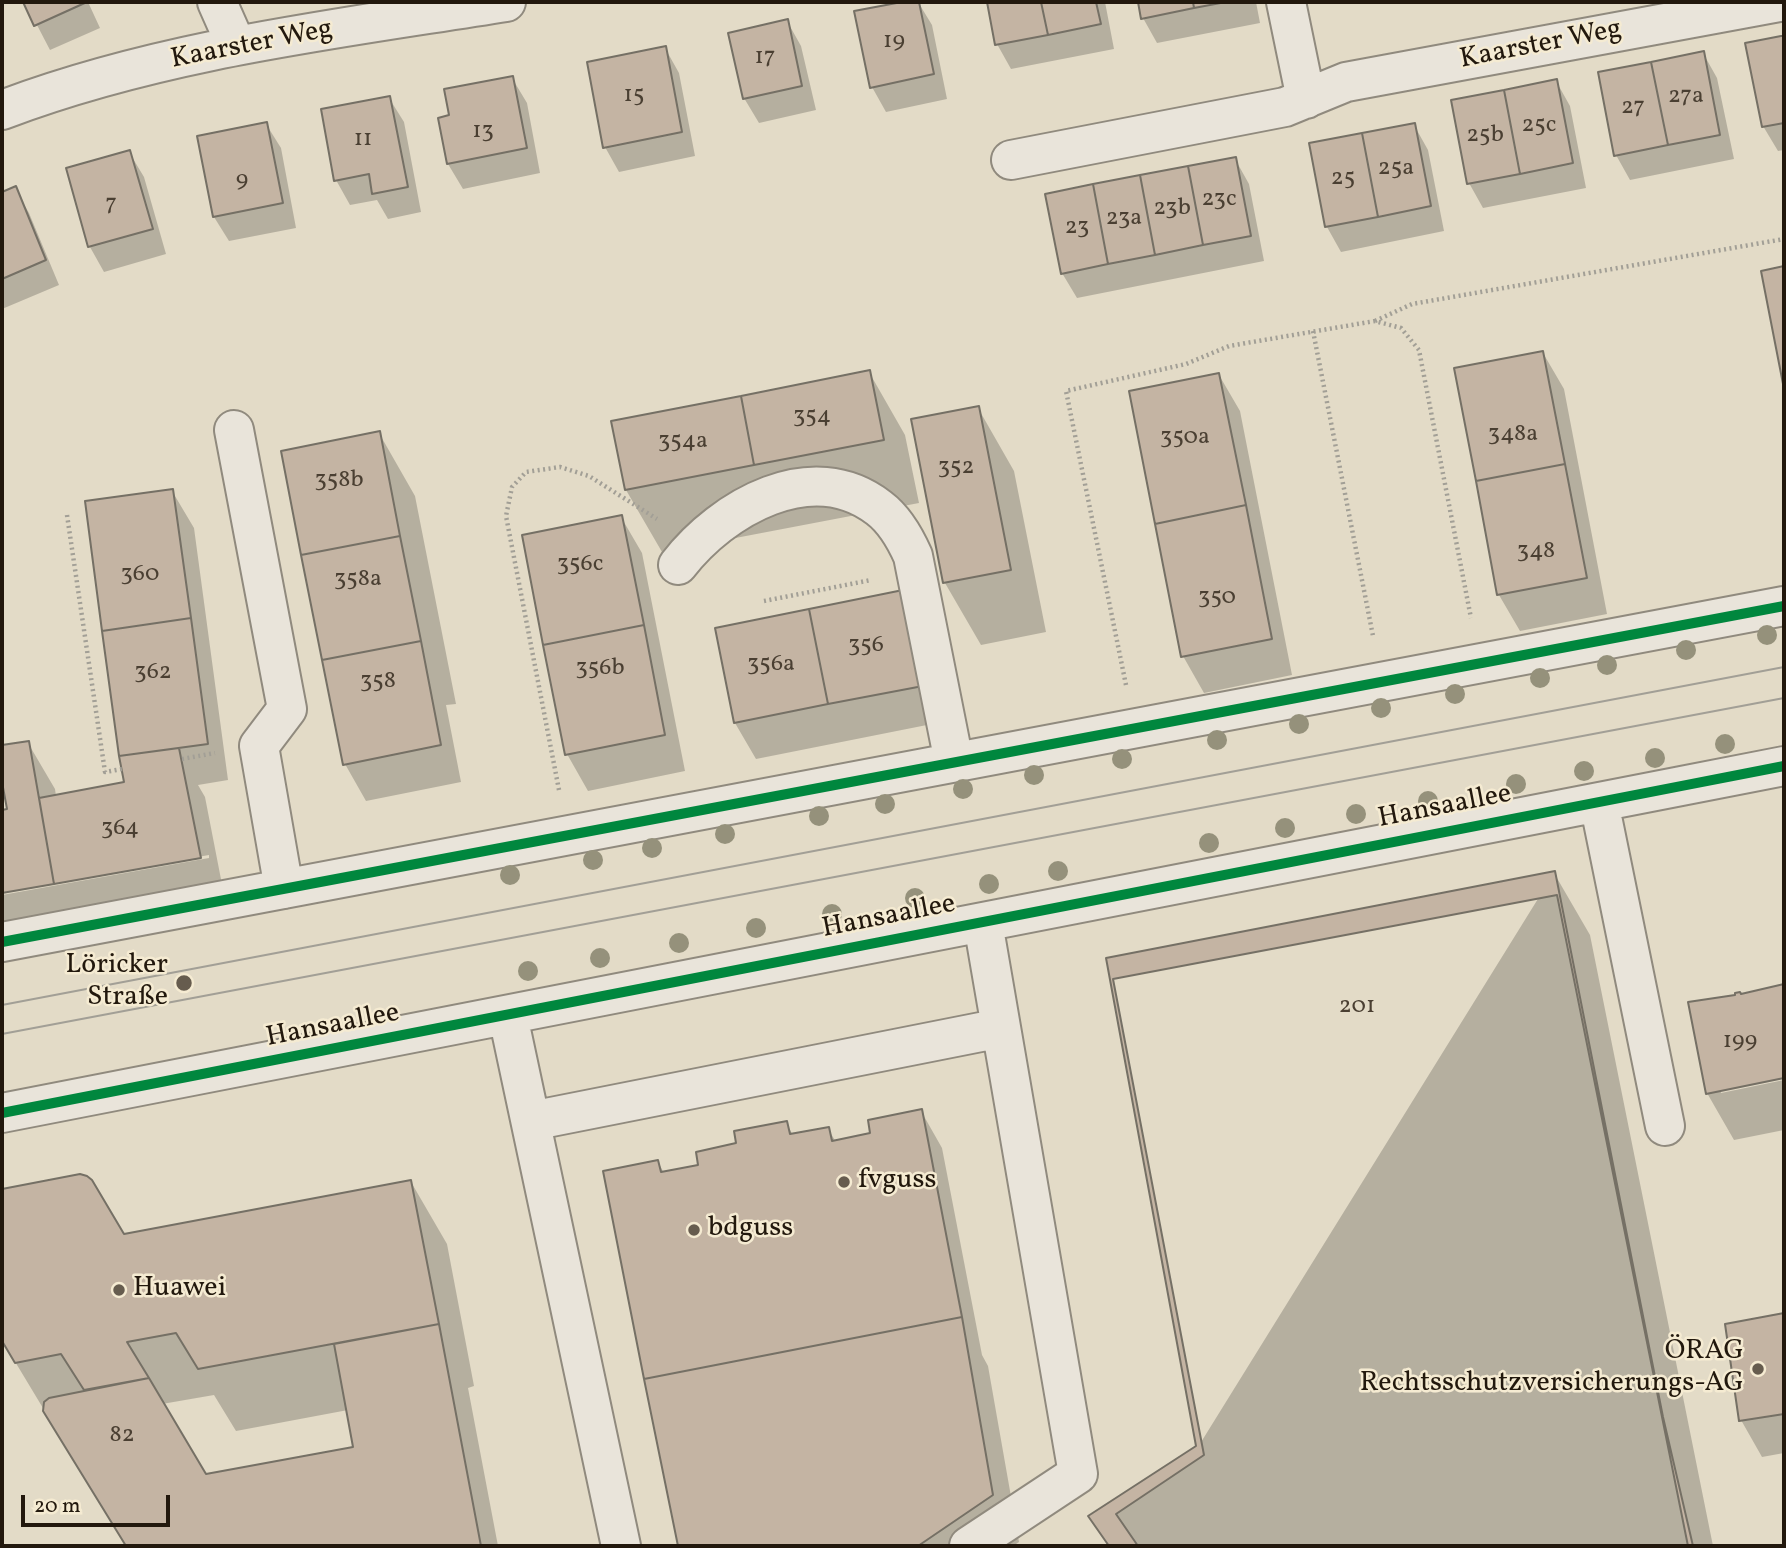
<!DOCTYPE html>
<html>
<head>
<meta charset="utf-8">
<style>
	body { margin:0 }
	#map { position:relative; width:1786px; height:1548px; overflow:hidden; background:#e3dbc7; font-family:Vollkorn,serif }
	canvas { display:block }
	.frame { position:absolute; inset:0; border:4px solid #22180d; pointer-events:none }
	.scale { position:absolute; left:21px; top:1495px; width:149px; height:32px; box-sizing:border-box; border:4px solid #22180d; border-top:0; padding-left:9px; font-size:21px; line-height:24px; white-space:nowrap; color:#22180d; -webkit-text-stroke:5px #f5ebd2; paint-order:stroke }
</style>
</head>
<body>
<div id="map">
<canvas width="1786" height="1548"></canvas>
<div class="frame"></div>
<div class="scale">20 m</div>
</div>
<script>
const g = document.querySelector('canvas').getContext('2d');
g.lineJoin = 'round';
function paint(path, color) { g.fillStyle = color; g.fill(path, 'evenodd'); }
function strokePath(path, color, width, dash) { g.strokeStyle = color; g.lineWidth = width; g.lineCap = dash ? 'butt' : 'round'; g.setLineDash(dash || []); g.stroke(path); }
function drawText(font, color, halo, rows, align = 'center') {
  g.font = font + ' Vollkorn,serif'; g.lineWidth = 5; g.setLineDash([]); g.textBaseline = 'middle'; g.strokeStyle = halo; g.fillStyle = color; for (const [text, x, y, turn = 0] of rows) {
    g.save(); g.translate(x, y); g.rotate((+turn || 0) * Math.PI / 180); g.textAlign = isNaN(turn) ? turn : align; if (halo) g.strokeText(text, 0, 0); g.fillText(text, 0, 0); g.restore();
  }
}
paint(new Path2D(`
	M 25,2 L 88,2 L 100,28 L 50,50 Z
	M 910,2 L 918,2 L 932,25 L 947,99 L 886,112 L 872,87 L 856,13 Z
	M 988,2 L 1105,2 L 1114,49 L 1011,69 L 997,44 Z
	M 1140,2 L 1256,2 L 1260,23 L 1157,43 L 1143,18 Z
	M 787,21 L 801,46 L 816,110 L 759,123 L 744,98 Z
	M 1784,37 L 1784,150 L 1778,151 L 1763,126 L 1747,44 Z
	M 665,48 L 679,73 L 695,156 L 619,172 L 605,147 Z
	M 1703,53 L 1717,78 L 1734,159 L 1630,180 L 1616,155 Z
	M 512,78 L 527,103 L 540,173 L 463,189 L 448,164 L 451,117 Z
	M 1556,81 L 1570,106 L 1586,188 L 1483,208 L 1469,183 Z
	M 389,98 L 404,122 L 421,212 L 388,219 L 377,200 L 350,205 L 336,180 Z
	M 266,124 L 281,148 L 296,228 L 229,241 L 214,217 Z
	M 1414,125 L 1428,150 L 1444,231 L 1341,252 L 1327,227 L 1311,145 Z
	M 129,152 L 144,177 L 166,254 L 104,272 L 90,247 L 68,170 Z
	M 1235,159 L 1249,184 L 1264,261 L 1077,298 L 1062,273 Z
	M 15,189 L 29,213 L 59,285 L 2,309 L 2,194 Z
	M 1784,268 L 1784,380 L 1763,272 Z
	M 1543,353 L 1564,389 L 1607,614 L 1520,631 L 1499,595 Z
	M 869,372 L 905,435 L 919,503 L 662,552 L 626,490 Z
	M 1219,375 L 1240,411 L 1292,675 L 1204,693 L 1183,656 Z
	M 978,408 L 1014,471 L 1046,632 L 981,645 L 945,583 L 913,421 Z
	M 379,433 L 415,496 L 456,704 L 446,705 L 461,782 L 366,801 L 345,764 Z
	M 172,491 L 194,528 L 228,780 L 198,785 L 205,797 L 226,905 L 2,944 L 2,895 L 209,858 L 209,855 L 2,891 L 2,812 L 9,810 L 2,772 L 2,747 L 28,743 L 55,789 L 56,796 L 126,784 L 121,756 Z
	M 621,517 L 642,553 L 685,771 L 588,791 L 567,754 Z
	M 903,592 L 942,722 L 756,759 L 735,723 Z
	M 1554,873 L 1590,935 L 1713,1546 L 1108,1546 L 1091,1516 L 1198,1447 Z
	M 1784,986 L 1784,1077 L 1721,1089 L 1721,1093 L 1784,1080 L 1784,1130 L 1734,1140 L 1707,1093 L 1741,996 Z
	M 921,1111 L 942,1148 L 982,1355 L 988,1366 L 1019,1542 L 1013,1546 L 680,1546 L 646,1379 L 658,1162 L 664,1173 L 700,1166 L 738,1145 L 786,1123 L 793,1135 L 828,1129 L 836,1142 L 872,1134 Z
	M 80,1176 L 123,1236 L 411,1182 L 447,1244 L 474,1386 L 468,1388 L 498,1546 L 126,1546 L 2,1340 L 2,1191 ZM 214,1395 L 236,1431 L 348,1410 L 355,1448 L 205,1476 L 162,1404 Z
	M 1784,1315 L 1784,1453 L 1762,1457 L 1741,1420 L 1727,1325 Z`), '#0003');
const building = new Path2D(`
	M 23,2 L 87,2 L 34,26 Z
	M 902,2 L 919,2 L 934,74 L 870,88 L 854,11 Z
	M 987,2 L 1041,2 L 1048,35 L 995,45 Z
	M 1041,2 L 1096,2 L 1101,24 L 1048,35 Z
	M 1138,2 L 1193,2 L 1194,8 L 1141,19 Z
	M 1193,2 L 1226,2 L 1194,8 Z
	M 788,19 L 802,86 L 743,99 L 728,33 Z
	M 1781,36 L 1784,36 L 1784,123 L 1762,127 L 1745,43 Z
	M 666,46 L 682,132 L 603,148 L 587,62 Z
	M 1704,51 L 1720,135 L 1668,145 L 1651,62 Z
	M 1651,62 L 1668,145 L 1614,156 L 1598,72 Z
	M 513,76 L 527,148 L 447,164 L 438,118 L 449,115 L 444,89 Z
	M 1557,79 L 1573,163 L 1520,174 L 1504,90 Z
	M 1504,90 L 1520,174 L 1467,184 L 1451,100 Z
	M 390,96 L 408,187 L 372,194 L 369,174 L 334,181 L 321,109 Z
	M 267,122 L 283,203 L 213,217 L 197,136 Z
	M 1415,123 L 1431,206 L 1378,217 L 1362,133 Z
	M 1362,133 L 1378,217 L 1325,227 L 1309,143 Z
	M 130,150 L 153,229 L 88,247 L 66,168 Z
	M 1236,157 L 1251,236 L 1203,245 L 1188,166 Z
	M 1188,166 L 1203,245 L 1155,255 L 1140,175 Z
	M 1140,175 L 1155,255 L 1108,264 L 1093,184 Z
	M 1093,184 L 1108,264 L 1061,274 L 1045,194 Z
	M 16,186 L 46,260 L 2,279 L 2,192 Z
	M 1784,266 L 1784,389 L 1761,271 Z
	M 1543,351 L 1565,464 L 1476,481 L 1454,368 Z
	M 870,370 L 884,440 L 754,465 L 741,396 Z
	M 1219,373 L 1246,505 L 1155,524 L 1129,391 Z
	M 741,396 L 754,465 L 625,490 L 611,421 Z
	M 979,406 L 1011,570 L 943,583 L 911,419 Z
	M 380,431 L 400,536 L 301,555 L 281,451 Z
	M 1565,464 L 1587,578 L 1497,595 L 1476,481 Z
	M 173,489 L 191,618 L 102,631 L 85,501 Z
	M 1246,505 L 1272,639 L 1181,657 L 1155,524 Z
	M 622,515 L 644,625 L 543,645 L 522,535 Z
	M 400,536 L 421,641 L 322,660 L 301,555 Z
	M 903,590 L 923,686 L 828,704 L 809,609 Z
	M 809,609 L 828,704 L 734,723 L 715,628 Z
	M 191,618 L 208,744 L 119,756 L 102,631 Z
	M 644,625 L 665,735 L 565,755 L 543,645 Z
	M 421,641 L 441,745 L 343,765 L 322,660 Z
	M 29,741 L 54,884 L 2,893 L 2,810 L 7,809 L 2,782 L 2,745 Z
	M 179,748 L 201,858 L 54,884 L 39,798 L 124,782 L 119,756 Z
	M 1555,871 L 1663,1417 L 1693,1546 L 1109,1546 L 1088,1516 L 1196,1446 L 1106,958 Z
	M 1557,895 L 1688,1546 L 1138,1546 L 1116,1514 L 1204,1455 L 1113,979 Z
	M 1784,984 L 1784,1078 L 1706,1094 L 1688,1002 L 1735,995 L 1735,993 L 1740,992 L 1741,994 Z
	M 922,1109 L 962,1317 L 644,1379 L 603,1171 L 658,1160 L 661,1172 L 698,1165 L 696,1152 L 736,1143 L 734,1131 L 787,1121 L 790,1134 L 829,1127 L 832,1141 L 870,1133 L 868,1120 Z
	M 80,1174 L 87,1176 L 92,1180 L 124,1234 L 411,1180 L 439,1324 L 198,1369 L 176,1333 L 127,1342 L 149,1378 L 84,1390 L 61,1354 L 15,1363 L 2,1341 L 2,1189 Z
	M 1784,1313 L 1784,1414 L 1739,1421 L 1725,1324 Z
	M 962,1317 L 993,1495 L 918,1546 L 678,1546 L 644,1379 Z
	M 439,1324 L 481,1546 L 126,1546 L 43,1411 L 44,1402 L 49,1398 L 149,1378 L 206,1474 L 353,1447 L 334,1344 Z`);
paint(building, '#c4b4a3');
strokePath(building, '#757065', 2);
const minor = new Path2D(`
	M 217,2 L 236,45
	M 1286,2 L 1306,99
	M 2,110 C 163,49 337,29 506,2
	M 1011,160 L 1285,107 L 1346,82 L 1779,2
	M 234,430 L 287,709 L 259,746 L 284,889
	M 678,565 C 722,508 812,456 879,508 C 895,520 905,538 913,556 L 954,762
	M 1599,802 L 1665,1126
	M 2,942 L 1784,606
	M 508,1016 L 621,1546
	M 2,1113 C 597,1001 1190,881 1784,766
	M 531,1121 L 1001,1028
	M 969,1546 L 1078,1474 L 983,923`);
strokePath(minor, '#908a7e', 42);
strokePath(new Path2D(`
	M 1375,321 L 1412,304 L 1784,239
	M 1313,331 L 1373,636
	M 67,515 L 105,772 L 122,769
	M 764,601 L 871,580
	M 1126,685 L 1066,391 L 1186,364 L 1229,346 L 1375,321 L 1401,328 L 1419,350 L 1471,618
	M 182,759 L 215,753
	M 559,790 L 506,516 L 512,487 L 526,472 L 560,467 L 589,476 L 657,519`), '#a29f96', 4.5, [2, 3.5]);
strokePath(minor, '#e9e4da', 38);
strokePath(new Path2D(`
	M 2,1005 L 1784,667
	M 2,1034 L 1784,698`), '#a29f96', 2);
strokePath(new Path2D(`
	M 2,942 L 1784,606
	M 2,1113 C 597,1001 1190,881 1784,766`), '#00873e', 10);
g.fillStyle = '#95917b';
for (const [x, y] of [
	[1767,635],
	[1686,650],
	[1607,665],
	[1540,678],
	[1455,694],
	[1381,708],
	[1299,724],
	[1217,740],
	[1725,744],
	[1655,758],
	[1122,759],
	[1584,771],
	[1034,775],
	[1516,784],
	[963,789],
	[1428,801],
	[885,804],
	[1356,814],
	[819,816],
	[1285,828],
	[725,834],
	[1209,843],
	[652,848],
	[593,860],
	[1058,871],
	[510,875],
	[989,884],
	[915,898],
	[832,914],
	[756,928],
	[679,943],
	[600,958],
	[528,971]
]) { g.beginPath(); g.arc(x, y, 10, 0, 2 * Math.PI); g.fill(); }
for (const [x, y, r, color] of [
	[184,983,9,"#665c4e"],
	[844,1182,7,"#665c4e"],
	[694,1230,7,"#665c4e"],
	[119,1290,7,"#665c4e"],
	[1758,1369,7,"#665c4e"]
]) { const dot = new Path2D(); dot.arc(x, y, r, 0, 2 * Math.PI); g.fillStyle = color; g.fill(dot); strokePath(dot, '#f5ebd2', 2.5); }
drawText('24px', '#4a3f32', null, [
	["19",894,43],
	["17",765,59],
	["15",634,97],
	["27a",1686,98],
	["27",1633,109],
	["25c",1539,127],
	["13",483,133],
	["25b",1485,137],
	["11",363,141],
	["25a",1396,170],
	["25",1343,180],
	["9",242,182],
	["23c",1219,201],
	["7",111,206],
	["23b",1172,210],
	["23a",1124,220],
	["23",1077,229],
	["354",812,418],
	["348a",1513,436],
	["350a",1185,439],
	["354a",683,443],
	["352",956,469],
	["358b",339,482],
	["348",1536,553],
	["356c",580,566],
	["360",140,576],
	["358a",358,581],
	["350",1217,599],
	["356",866,647],
	["356a",771,666],
	["356b",600,670],
	["362",153,674],
	["358",378,683],
	["364",120,830],
	["201",1357,1008],
	["199",1740,1043],
	["82",122,1437]
]);
drawText('28px', '#22180d', '#f5ebd2', [
	["Kaarster Weg",252,46,-11],
	["Kaarster Weg",1541,46,-11],
	["Hansaallee",1445,808,-11],
	["Hansaallee",889,918,-11],
	["Hansaallee",333,1027,-11]
]);
drawText('28px', '#22180d', '#f5ebd2', [
	["Löricker",168,967,"right"],
	["Straße",168,999,"right"],
	["fvguss",858,1182],
	["bdguss",708,1230],
	["Huawei",133,1290],
	["ÖRAG",1744,1353,"right"],
	["Rechtsschutzversicherungs-AG",1744,1385,"right"]
], 'left');
</script>
</body>
</html>
